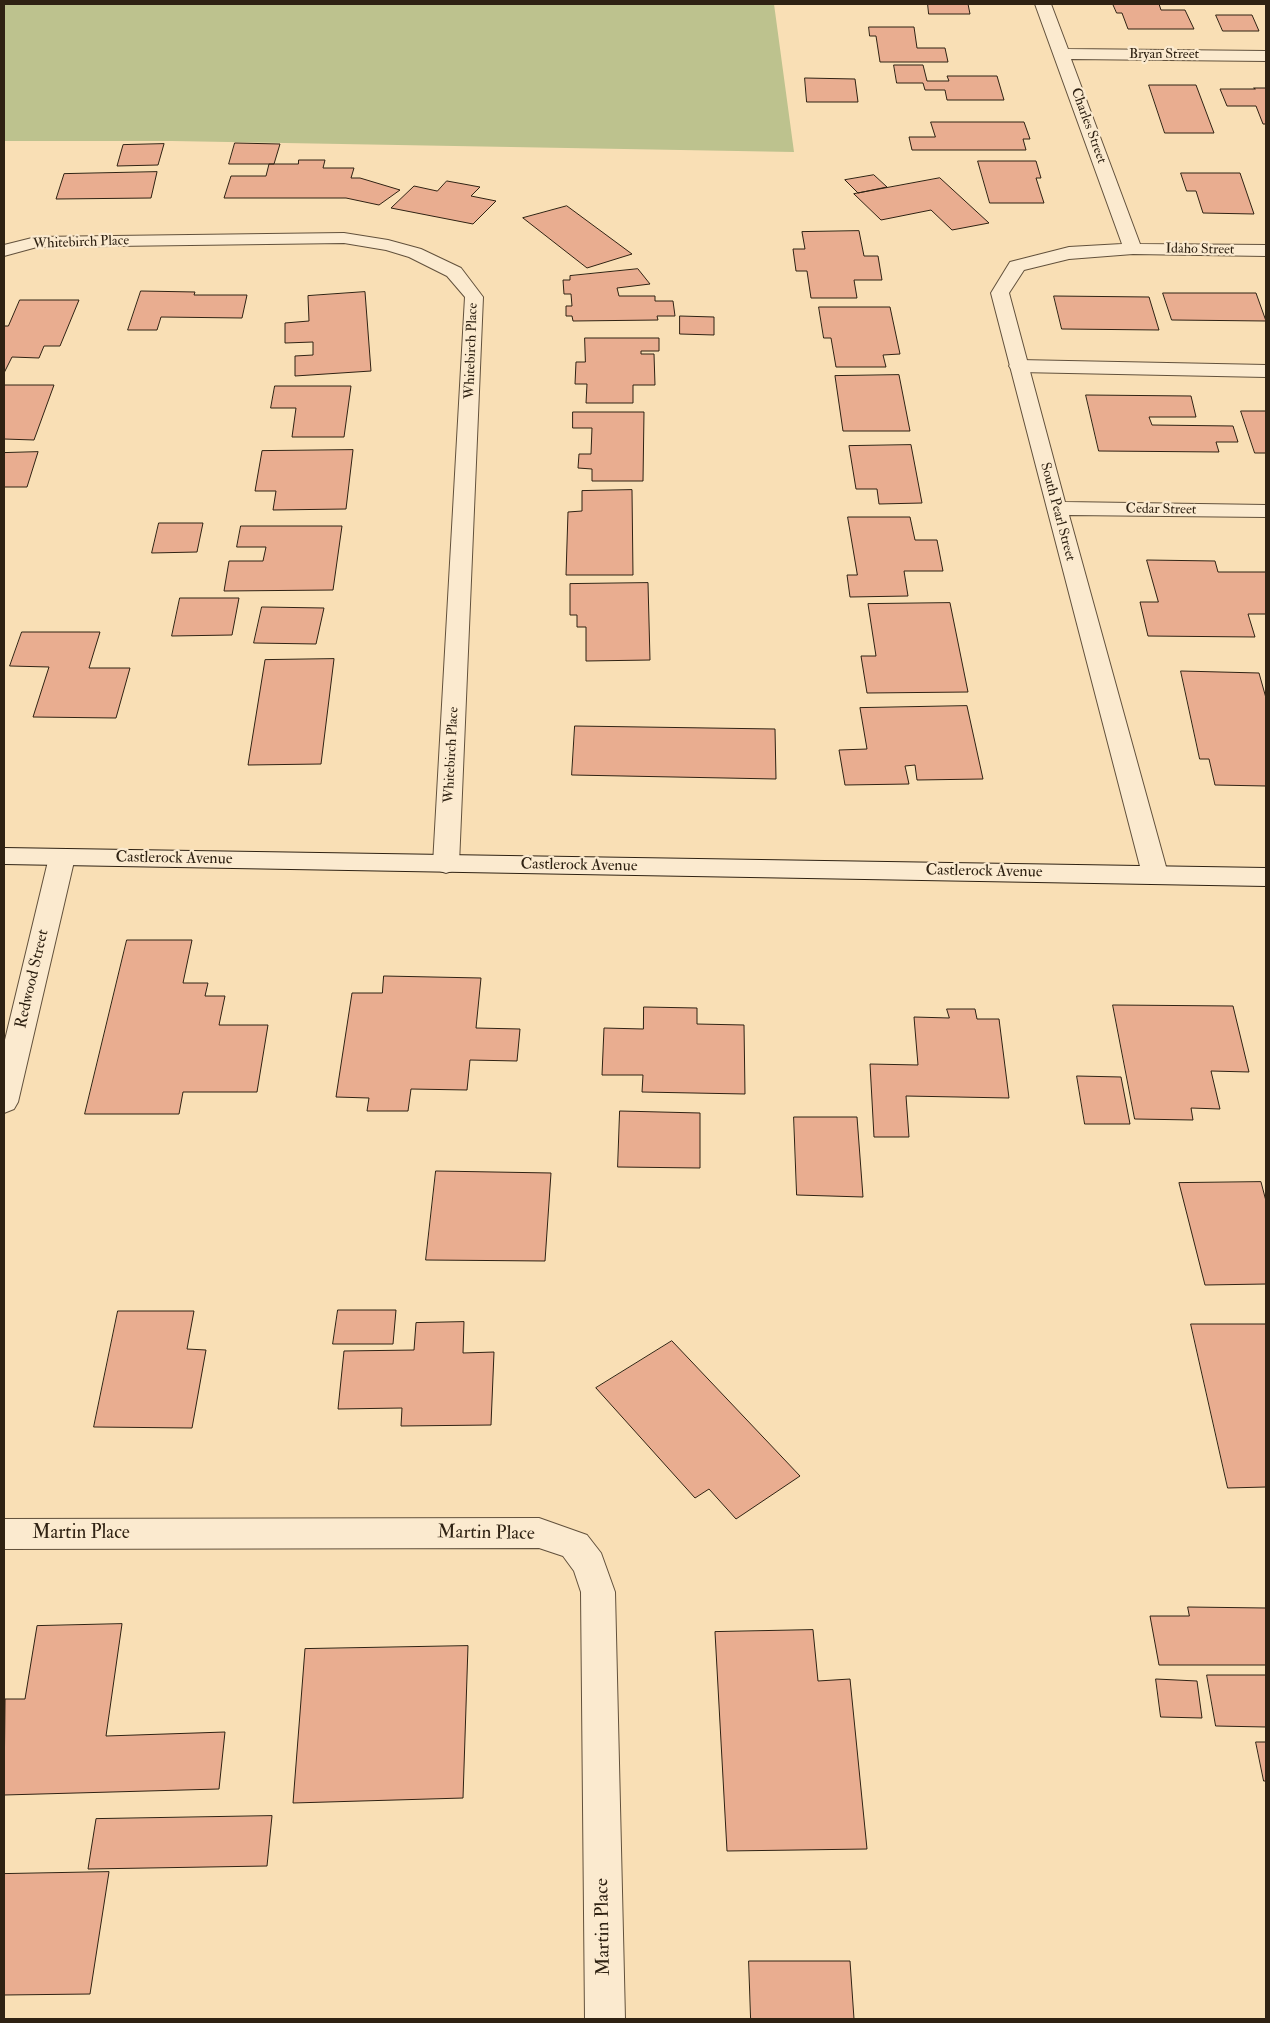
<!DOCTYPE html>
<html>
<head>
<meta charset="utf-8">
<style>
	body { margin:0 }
	#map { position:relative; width:1270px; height:2023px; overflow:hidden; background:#f9dfb5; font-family:"IM FELL Double Pica",serif }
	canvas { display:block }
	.frame { position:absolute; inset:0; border:5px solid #2f2213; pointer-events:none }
</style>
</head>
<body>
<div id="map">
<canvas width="1270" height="2023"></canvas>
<div class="frame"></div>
</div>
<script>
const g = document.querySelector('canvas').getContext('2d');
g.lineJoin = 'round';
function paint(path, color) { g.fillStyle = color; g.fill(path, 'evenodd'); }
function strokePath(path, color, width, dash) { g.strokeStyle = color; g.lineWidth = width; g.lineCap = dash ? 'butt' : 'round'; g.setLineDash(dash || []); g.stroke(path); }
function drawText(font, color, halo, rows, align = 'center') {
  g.font = font + ' "IM FELL Double Pica",serif'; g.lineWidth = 4.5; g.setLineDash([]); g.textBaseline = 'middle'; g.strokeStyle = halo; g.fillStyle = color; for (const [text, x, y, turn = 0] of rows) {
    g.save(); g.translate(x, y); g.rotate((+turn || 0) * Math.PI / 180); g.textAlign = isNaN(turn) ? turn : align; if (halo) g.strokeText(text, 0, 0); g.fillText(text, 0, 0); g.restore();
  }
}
paint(new Path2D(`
	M 4,4 L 774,4 L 794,152 L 172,141 L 4,141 Z`), '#bdc28e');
const building = new Path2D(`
	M 928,4 L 968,4 L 970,14 L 929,14 Z
	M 1113,4 L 1159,4 L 1161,10 L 1185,10 L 1194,29 L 1128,29 L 1122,13 L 1117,13 Z
	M 1216,15 L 1252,15 L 1259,31 L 1223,31 Z
	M 869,27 L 914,27 L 917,48 L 945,48 L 948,62 L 880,62 L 876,36 L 870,36 Z
	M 894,65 L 923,65 L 927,81 L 949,81 L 947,76 L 997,76 L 1004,100 L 947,100 L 945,90 L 925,90 L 923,83 L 897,83 Z
	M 805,78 L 855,79 L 858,102 L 807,102 Z
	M 1149,85 L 1196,85 L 1214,133 L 1165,133 Z
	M 1254,88 L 1266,88 L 1266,124 L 1263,124 L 1256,106 L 1227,106 L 1220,89 L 1255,89 Z
	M 931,122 L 1024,122 L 1030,139 L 1023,139 L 1026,150 L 912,150 L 909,137 L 935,137 Z
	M 235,143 L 280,144 L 274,164 L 229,164 Z
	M 164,144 L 158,165 L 117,166 L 123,145 Z
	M 299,160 L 325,160 L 323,168 L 354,168 L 351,178 L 360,178 L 400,190 L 379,205 L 346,198 L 224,198 L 231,176 L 266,176 L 269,164 L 298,164 Z
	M 978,161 L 1036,161 L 1041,178 L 1036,178 L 1044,203 L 990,203 Z
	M 157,172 L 151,198 L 56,199 L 64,174 Z
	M 1181,173 L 1240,173 L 1254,214 L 1203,213 L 1196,191 L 1187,191 Z
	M 874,175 L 887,187 L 858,193 L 845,180 Z
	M 940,178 L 989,223 L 952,230 L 931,210 L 881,220 L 854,194 Z
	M 447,181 L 480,187 L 471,196 L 496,201 L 473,224 L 391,208 L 414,186 L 437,191 Z
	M 567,206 L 632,254 L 587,268 L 523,218 Z
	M 859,231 L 864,256 L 878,256 L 882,280 L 854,280 L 857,298 L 811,298 L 807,271 L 796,271 L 793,249 L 805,249 L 802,232 Z
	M 638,269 L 650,284 L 617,288 L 619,296 L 655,296 L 655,301 L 673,301 L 675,316 L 657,316 L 658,320 L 573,321 L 572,316 L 566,316 L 566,306 L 572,306 L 571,294 L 564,294 L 563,280 L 570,280 L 570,276 Z
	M 141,291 L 195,292 L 194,295 L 247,295 L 242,318 L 161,317 L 157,330 L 128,330 Z
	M 365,292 L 371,371 L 295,376 L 295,356 L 313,355 L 313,342 L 285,343 L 285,323 L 309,321 L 308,296 Z
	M 1163,293 L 1256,293 L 1266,321 L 1172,320 Z
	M 1054,296 L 1149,297 L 1159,330 L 1062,329 Z
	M 20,300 L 79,300 L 60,346 L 44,346 L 39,358 L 12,357 L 4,373 L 4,326 L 8,326 Z
	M 819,307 L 890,307 L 900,354 L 883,355 L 886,367 L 836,367 L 831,338 L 824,338 Z
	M 680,316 L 714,317 L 714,335 L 680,334 Z
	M 585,338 L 659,338 L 659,351 L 641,351 L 641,354 L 654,354 L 655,385 L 633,385 L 633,403 L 586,403 L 587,384 L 575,384 L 576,362 L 585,362 Z
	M 899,375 L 910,431 L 843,431 L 835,376 Z
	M 4,385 L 54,385 L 34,440 L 4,439 Z
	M 275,386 L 351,386 L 344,437 L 292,437 L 296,408 L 271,408 Z
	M 1086,395 L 1191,396 L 1196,417 L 1149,417 L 1152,425 L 1233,426 L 1238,442 L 1216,442 L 1219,452 L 1099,451 Z
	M 1241,411 L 1266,411 L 1266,453 L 1255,453 Z
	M 573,412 L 644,412 L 643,481 L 592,481 L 592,469 L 578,468 L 579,454 L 591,454 L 592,428 L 573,428 Z
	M 911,445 L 922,503 L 879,504 L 877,489 L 856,489 L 849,446 Z
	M 353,450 L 346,509 L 273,510 L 276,491 L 255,491 L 262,451 Z
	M 38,452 L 27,487 L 4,487 L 4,453 Z
	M 632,490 L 633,575 L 566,575 L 568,512 L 582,511 L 582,491 Z
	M 848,517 L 910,517 L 915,540 L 937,540 L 943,571 L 904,571 L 908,596 L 850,597 L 847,575 L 857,575 Z
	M 159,523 L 203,523 L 197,552 L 152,553 Z
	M 241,526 L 342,526 L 333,590 L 224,591 L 229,561 L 263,561 L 266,547 L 237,547 Z
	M 1147,560 L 1215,561 L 1218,572 L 1266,572 L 1266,614 L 1248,614 L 1255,637 L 1148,636 L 1140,602 L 1158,602 Z
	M 648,583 L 650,660 L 586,661 L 586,627 L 577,627 L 577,615 L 570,615 L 570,584 Z
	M 180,598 L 239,598 L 232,635 L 172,636 Z
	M 950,603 L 968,692 L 867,693 L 861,656 L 876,656 L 868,604 Z
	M 262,607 L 324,608 L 316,644 L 254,643 Z
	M 22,632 L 100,632 L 89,668 L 130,668 L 116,718 L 33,717 L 49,667 L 10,666 Z
	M 334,659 L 321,764 L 248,765 L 265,660 Z
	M 1181,671 L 1259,673 L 1266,698 L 1266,786 L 1215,785 L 1209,759 L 1200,759 Z
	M 967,706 L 983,779 L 917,780 L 915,765 L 905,766 L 909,784 L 845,785 L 839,750 L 867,749 L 860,708 Z
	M 575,726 L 775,729 L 776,779 L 572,775 Z
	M 127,940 L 192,940 L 183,983 L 208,983 L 205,996 L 225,996 L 219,1025 L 268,1025 L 257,1092 L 183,1092 L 179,1114 L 85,1114 Z
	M 384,976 L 481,978 L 476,1028 L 520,1029 L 517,1061 L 470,1060 L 467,1090 L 411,1089 L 408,1111 L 367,1111 L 369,1098 L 336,1097 L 352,993 L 382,993 Z
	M 1113,1005 L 1233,1006 L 1249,1072 L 1211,1071 L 1220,1109 L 1191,1108 L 1193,1120 L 1135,1119 Z
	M 644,1007 L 697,1008 L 697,1024 L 744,1025 L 745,1094 L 642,1092 L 643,1075 L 602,1075 L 604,1028 L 643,1029 Z
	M 947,1009 L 975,1009 L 977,1019 L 999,1019 L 1009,1098 L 906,1096 L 909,1137 L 874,1137 L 870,1064 L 918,1065 L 914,1017 L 949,1018 Z
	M 1077,1076 L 1121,1077 L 1130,1124 L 1085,1124 Z
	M 620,1111 L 700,1113 L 700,1168 L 618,1167 Z
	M 794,1117 L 857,1117 L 863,1197 L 797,1195 Z
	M 436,1171 L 551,1173 L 545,1261 L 426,1260 Z
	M 1261,1182 L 1266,1201 L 1266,1284 L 1205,1285 L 1179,1183 Z
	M 338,1310 L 396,1310 L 393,1344 L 333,1344 Z
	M 118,1311 L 194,1311 L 187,1349 L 206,1350 L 192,1428 L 94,1427 Z
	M 464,1322 L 463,1353 L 494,1352 L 491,1425 L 401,1426 L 402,1408 L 338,1409 L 344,1351 L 414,1350 L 416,1323 Z
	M 1191,1324 L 1266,1324 L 1266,1487 L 1228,1488 Z
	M 672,1341 L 800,1476 L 736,1519 L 709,1489 L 695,1498 L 596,1388 Z
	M 1188,1607 L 1266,1608 L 1266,1665 L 1159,1665 L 1150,1616 L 1189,1616 Z
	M 122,1624 L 106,1736 L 225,1732 L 219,1789 L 4,1795 L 5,1699 L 25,1699 L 37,1626 Z
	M 813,1630 L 818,1681 L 850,1679 L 867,1849 L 727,1851 L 715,1632 Z
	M 468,1646 L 463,1798 L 293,1803 L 305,1649 Z
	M 1207,1675 L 1266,1675 L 1266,1727 L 1216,1726 Z
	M 1156,1679 L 1197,1681 L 1202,1718 L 1161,1717 Z
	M 1256,1742 L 1266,1742 L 1266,1781 L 1264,1781 Z
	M 272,1816 L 267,1866 L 88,1869 L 96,1819 Z
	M 109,1872 L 90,1994 L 4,1995 L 4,1874 Z
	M 749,1961 L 850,1961 L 854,2019 L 751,2019 Z`);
paint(building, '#e9ad90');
strokePath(building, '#2f2213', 1);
const lane = new Path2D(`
	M 1019,360 L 1266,365 L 1266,377 L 1019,372 L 1012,370 L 1009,366 L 1012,362 Z`);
const street = new Path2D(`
	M 1035,4 L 1051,4 L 1068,49 L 1266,51 L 1266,61 L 1071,59 L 1140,244 L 1266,245 L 1266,256 L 1133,254 L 1069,259 L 1024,270 L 1009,293 L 1065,502 L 1266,505 L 1266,517 L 1069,515 L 1168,874 L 1164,880 L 1155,883 L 1146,880 L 1142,874 L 991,293 L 1010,262 L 1069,247 L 1122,244 Z
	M 344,233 L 388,240 L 421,249 L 461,268 L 483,297 L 459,864 L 455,870 L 446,873 L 437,870 L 433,864 L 465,297 L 447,276 L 409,257 L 386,250 L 344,243 L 37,247 L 4,256 L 4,245 L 36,237 Z
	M 62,849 L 71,851 L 75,857 L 18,1102 L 14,1109 L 4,1113 L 4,1044 L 49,857 L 53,851 Z
	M 539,1518 L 587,1535 L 601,1553 L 615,1592 L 625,2019 L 585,2019 L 581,1592 L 574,1571 L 563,1556 L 539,1548 L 4,1549 L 4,1519 Z`);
const secondary = new Path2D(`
	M 4,848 L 1266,868 L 1266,886 L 4,864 Z`);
strokePath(lane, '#62513c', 2);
strokePath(street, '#62513c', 2);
strokePath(secondary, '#2f2213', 2);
paint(lane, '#fbeacf');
paint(street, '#fbeacf');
paint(secondary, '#fbeacf');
drawText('14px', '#2f2213', '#fbeacf', [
	["Bryan Street",1164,55],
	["Charles Street",1088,126,70],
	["Whitebirch Place",81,243,-2],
	["Idaho Street",1200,250,1],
	["Whitebirch Place",472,351,-88],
	["Cedar Street",1161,510,1],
	["South Pearl Street",1057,512,75],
	["Whitebirch Place",452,755,-87]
]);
drawText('16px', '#2f2213', '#fbeacf', [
	["Castlerock Avenue",174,859,1],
	["Castlerock Avenue",579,866,1],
	["Castlerock Avenue",984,872,1],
	["Redwood Street",33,979,-77]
]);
drawText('19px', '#2f2213', '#fbeacf', [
	["Martin Place",81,1534],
	["Martin Place",486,1534,1],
	["Martin Place",604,1927,-91]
]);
</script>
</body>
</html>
